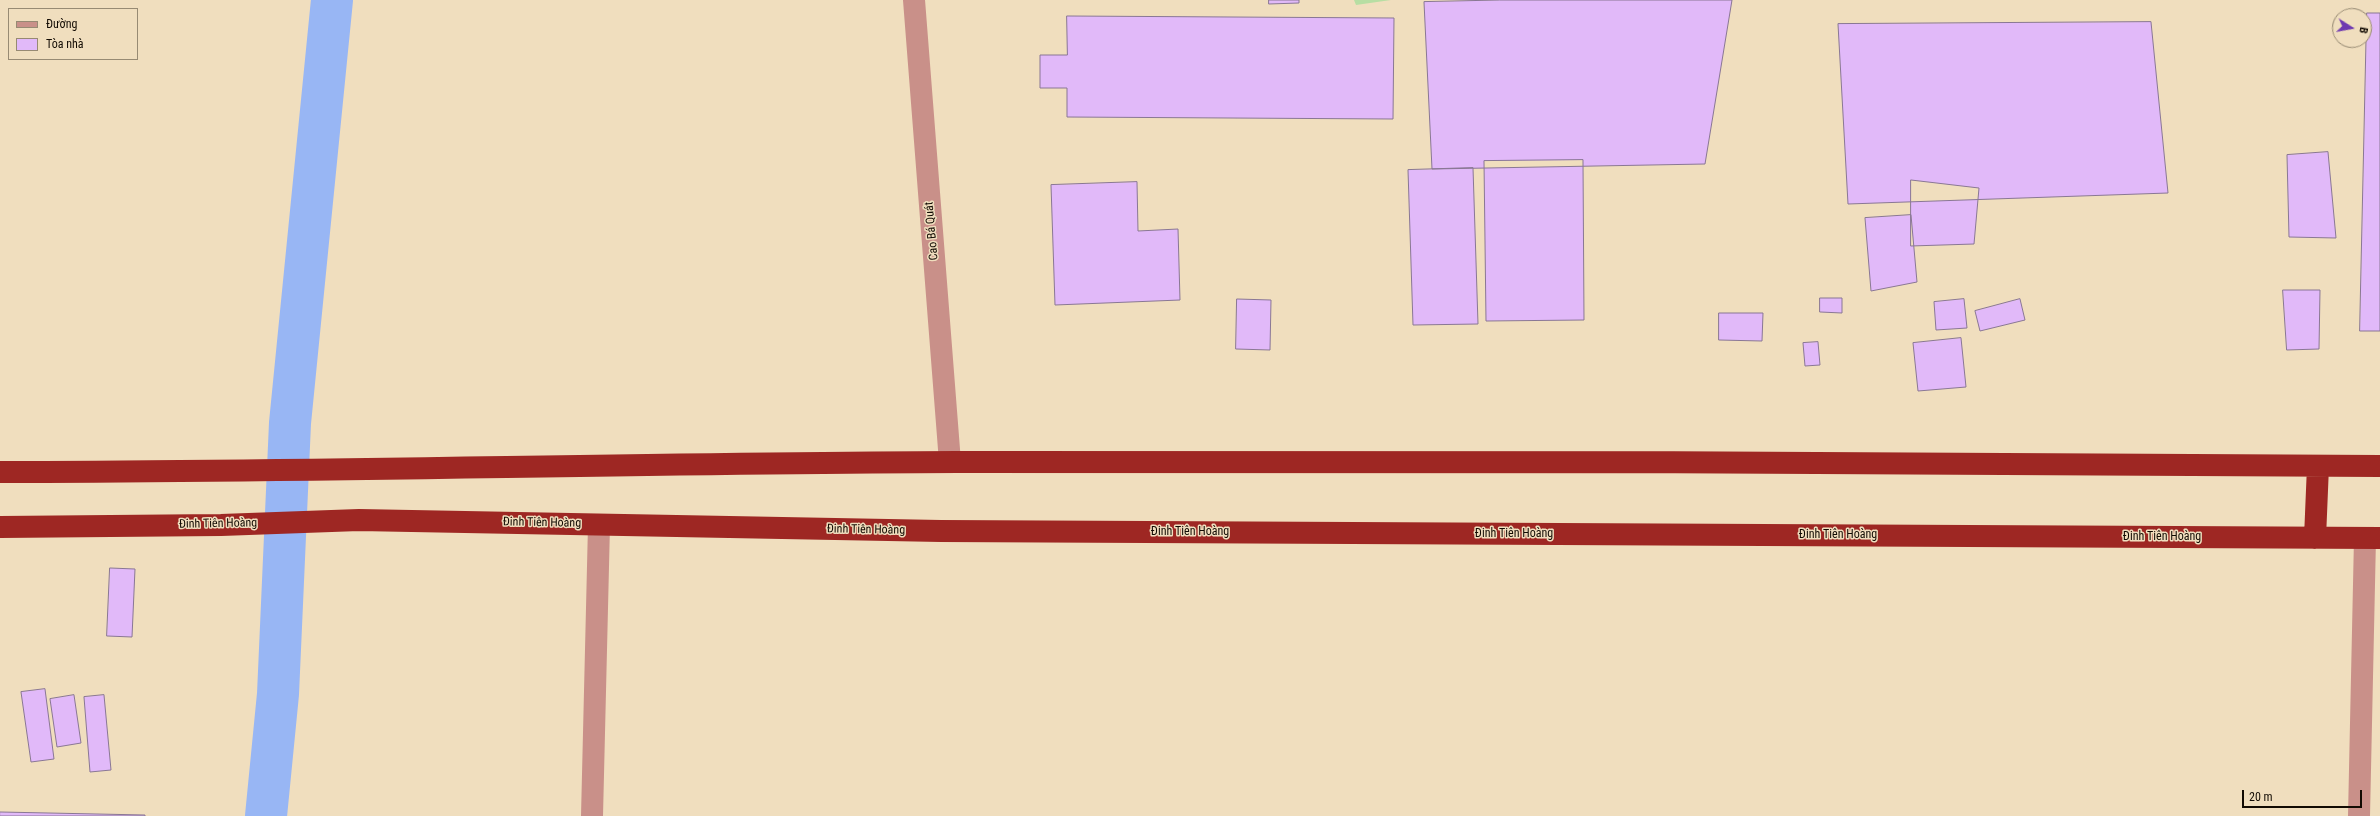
<!DOCTYPE html>
<html>
<head>
<meta charset="utf-8">
<style>
	body { margin:0 }
	#map { position:relative; width:2380px; height:816px; overflow:hidden; background:#f0debe; font-family:"Roboto Condensed",sans-serif }
	canvas { display:block }
	.legend { position:absolute; left:8px; top:8px; width:130px; height:52px; box-sizing:border-box; background:#f0debe; border:1px solid #978a73; margin:0; padding:5px 7px; list-style:none; font-size:12px; color:#120b03 }
	.legend li { display:flex; align-items:center; gap:8px; height:20px }
	.legend b { width:20px; border:1px solid #978a73 }
	.north { position:absolute; left:2332px; top:8px; width:40px; height:40px; box-sizing:border-box; background:#f0debe; border:1px solid #978a73; border-radius:50%; rotate:101deg; font-size:11px; font-weight:700; line-height:16px; text-align:center; color:#120b03 }
	.north::after { content:''; display:block; margin:auto; width:14px; height:18px; background:#6f39b0; clip-path:polygon(50% 0,100% 100%,50% 72%,0 100%) }
	.scale { position:absolute; left:2242px; top:790px; width:120px; height:18px; box-sizing:border-box; border:2px solid #120b03; border-top:0; padding-left:5px; font-size:12px; line-height:14px; white-space:nowrap; color:#120b03; -webkit-text-stroke:3px #f0debe; paint-order:stroke }
</style>
</head>
<body>
<div id="map">
<canvas width="2380" height="816"></canvas>
<ul class="legend">
<li><b style="height:5px;background:#c99089"></b>Đường</li>
<li><b style="height:11px;background:#e1b9f9"></b>Tòa nhà</li>
</ul>
<div class="north">B</div>
<div class="scale">20 m</div>
</div>
<script>
const g = document.querySelector('canvas').getContext('2d');
g.lineJoin = 'round';
function paint(path, color) { g.fillStyle = color; g.fill(path, 'evenodd'); }
function strokePath(path, color, width, dash) { g.strokeStyle = color; g.lineWidth = width; g.lineCap = dash ? 'butt' : 'round'; g.setLineDash(dash || []); g.stroke(path); }
function drawText(font, color, halo, rows, align = 'center') {
  g.font = font + ' "Roboto Condensed",sans-serif'; g.lineWidth = 3; g.setLineDash([]); g.textBaseline = 'middle'; g.strokeStyle = halo; g.fillStyle = color; for (const [text, x, y, turn = 0] of rows) {
    g.save(); g.translate(x, y); g.rotate((+turn || 0) * Math.PI / 180); g.textAlign = isNaN(turn) ? turn : align; if (halo) g.strokeText(text, 0, 0); g.fillText(text, 0, 0); g.restore();
  }
}
paint(new Path2D(`
	M 1354,0 L 1391,0 L 1356,5 Z`), '#b7dea3');
strokePath(new Path2D(`
	M 266,816 L 278,694 L 290,423 L 332,0`), '#98b6f4', 42);
const building = new Path2D(`
	M 1269,0 L 1299,0 L 1299,3 L 1269,4 Z
	M 1500,0 L 1732,0 L 1705,164 L 1432,169 L 1424,2 Z
	M 2367,13 L 2380,13 L 2380,331 L 2360,331 Z
	M 1067,16 L 1394,18 L 1393,119 L 1067,117 L 1067,88 L 1040,88 L 1040,55 L 1067,55 Z
	M 2151,22 L 2168,193 L 1848,204 L 1838,24 Z
	M 2328,152 L 2336,238 L 2289,237 L 2287,155 Z
	M 1583,160 L 1584,320 L 1486,321 L 1484,161 Z
	M 1473,168 L 1478,324 L 1413,325 L 1408,170 Z
	M 1911,180 L 1979,188 L 1974,244 L 1911,246 Z
	M 1137,182 L 1138,231 L 1178,229 L 1180,300 L 1055,305 L 1051,185 Z
	M 1911,215 L 1917,282 L 1871,291 L 1865,218 Z
	M 2283,290 L 2320,290 L 2319,349 L 2287,350 Z
	M 1820,298 L 1842,298 L 1842,313 L 1820,312 Z
	M 1237,299 L 1271,300 L 1270,350 L 1236,349 Z
	M 1964,299 L 1967,328 L 1936,330 L 1934,302 Z
	M 2020,299 L 2025,320 L 1980,331 L 1975,311 Z
	M 1719,313 L 1763,313 L 1762,341 L 1719,340 Z
	M 1961,338 L 1966,387 L 1918,391 L 1913,343 Z
	M 1818,342 L 1820,365 L 1805,366 L 1803,343 Z
	M 110,568 L 135,569 L 132,637 L 107,636 Z
	M 45,689 L 54,759 L 31,762 L 21,692 Z
	M 74,695 L 81,743 L 57,747 L 50,699 Z
	M 104,695 L 111,770 L 90,772 L 84,697 Z
	M 0,812 L 145,815 L 145,816 L 0,816 Z`);
paint(building, '#e1b9f9');
strokePath(building, '#897794', 1);
strokePath(new Path2D(`
	M 914,0 L 950,462
	M 592,816 L 599,525
	M 2359,816 L 2365,538`), '#c99089', 22);
strokePath(new Path2D(`
	M 0,472 C 319,472 638,463 957,462 C 1431,460 1906,463 2380,466
	M 0,527 L 221,525 L 359,520 L 941,531 L 2380,538
	M 2315,538 L 2318,466`), '#9e2723', 22);
drawText('12px', '#120b03', '#f0debe', [
	["Cao Bá Quát",932,231,-95],
	["Đinh Tiên Hoàng",542,523,1],
	["Đinh Tiên Hoàng",218,524,-1],
	["Đinh Tiên Hoàng",866,530,1],
	["Đinh Tiên Hoàng",1190,532],
	["Đinh Tiên Hoàng",1514,534],
	["Đinh Tiên Hoàng",1838,535],
	["Đinh Tiên Hoàng",2162,537]
]);
</script>
</body>
</html>
